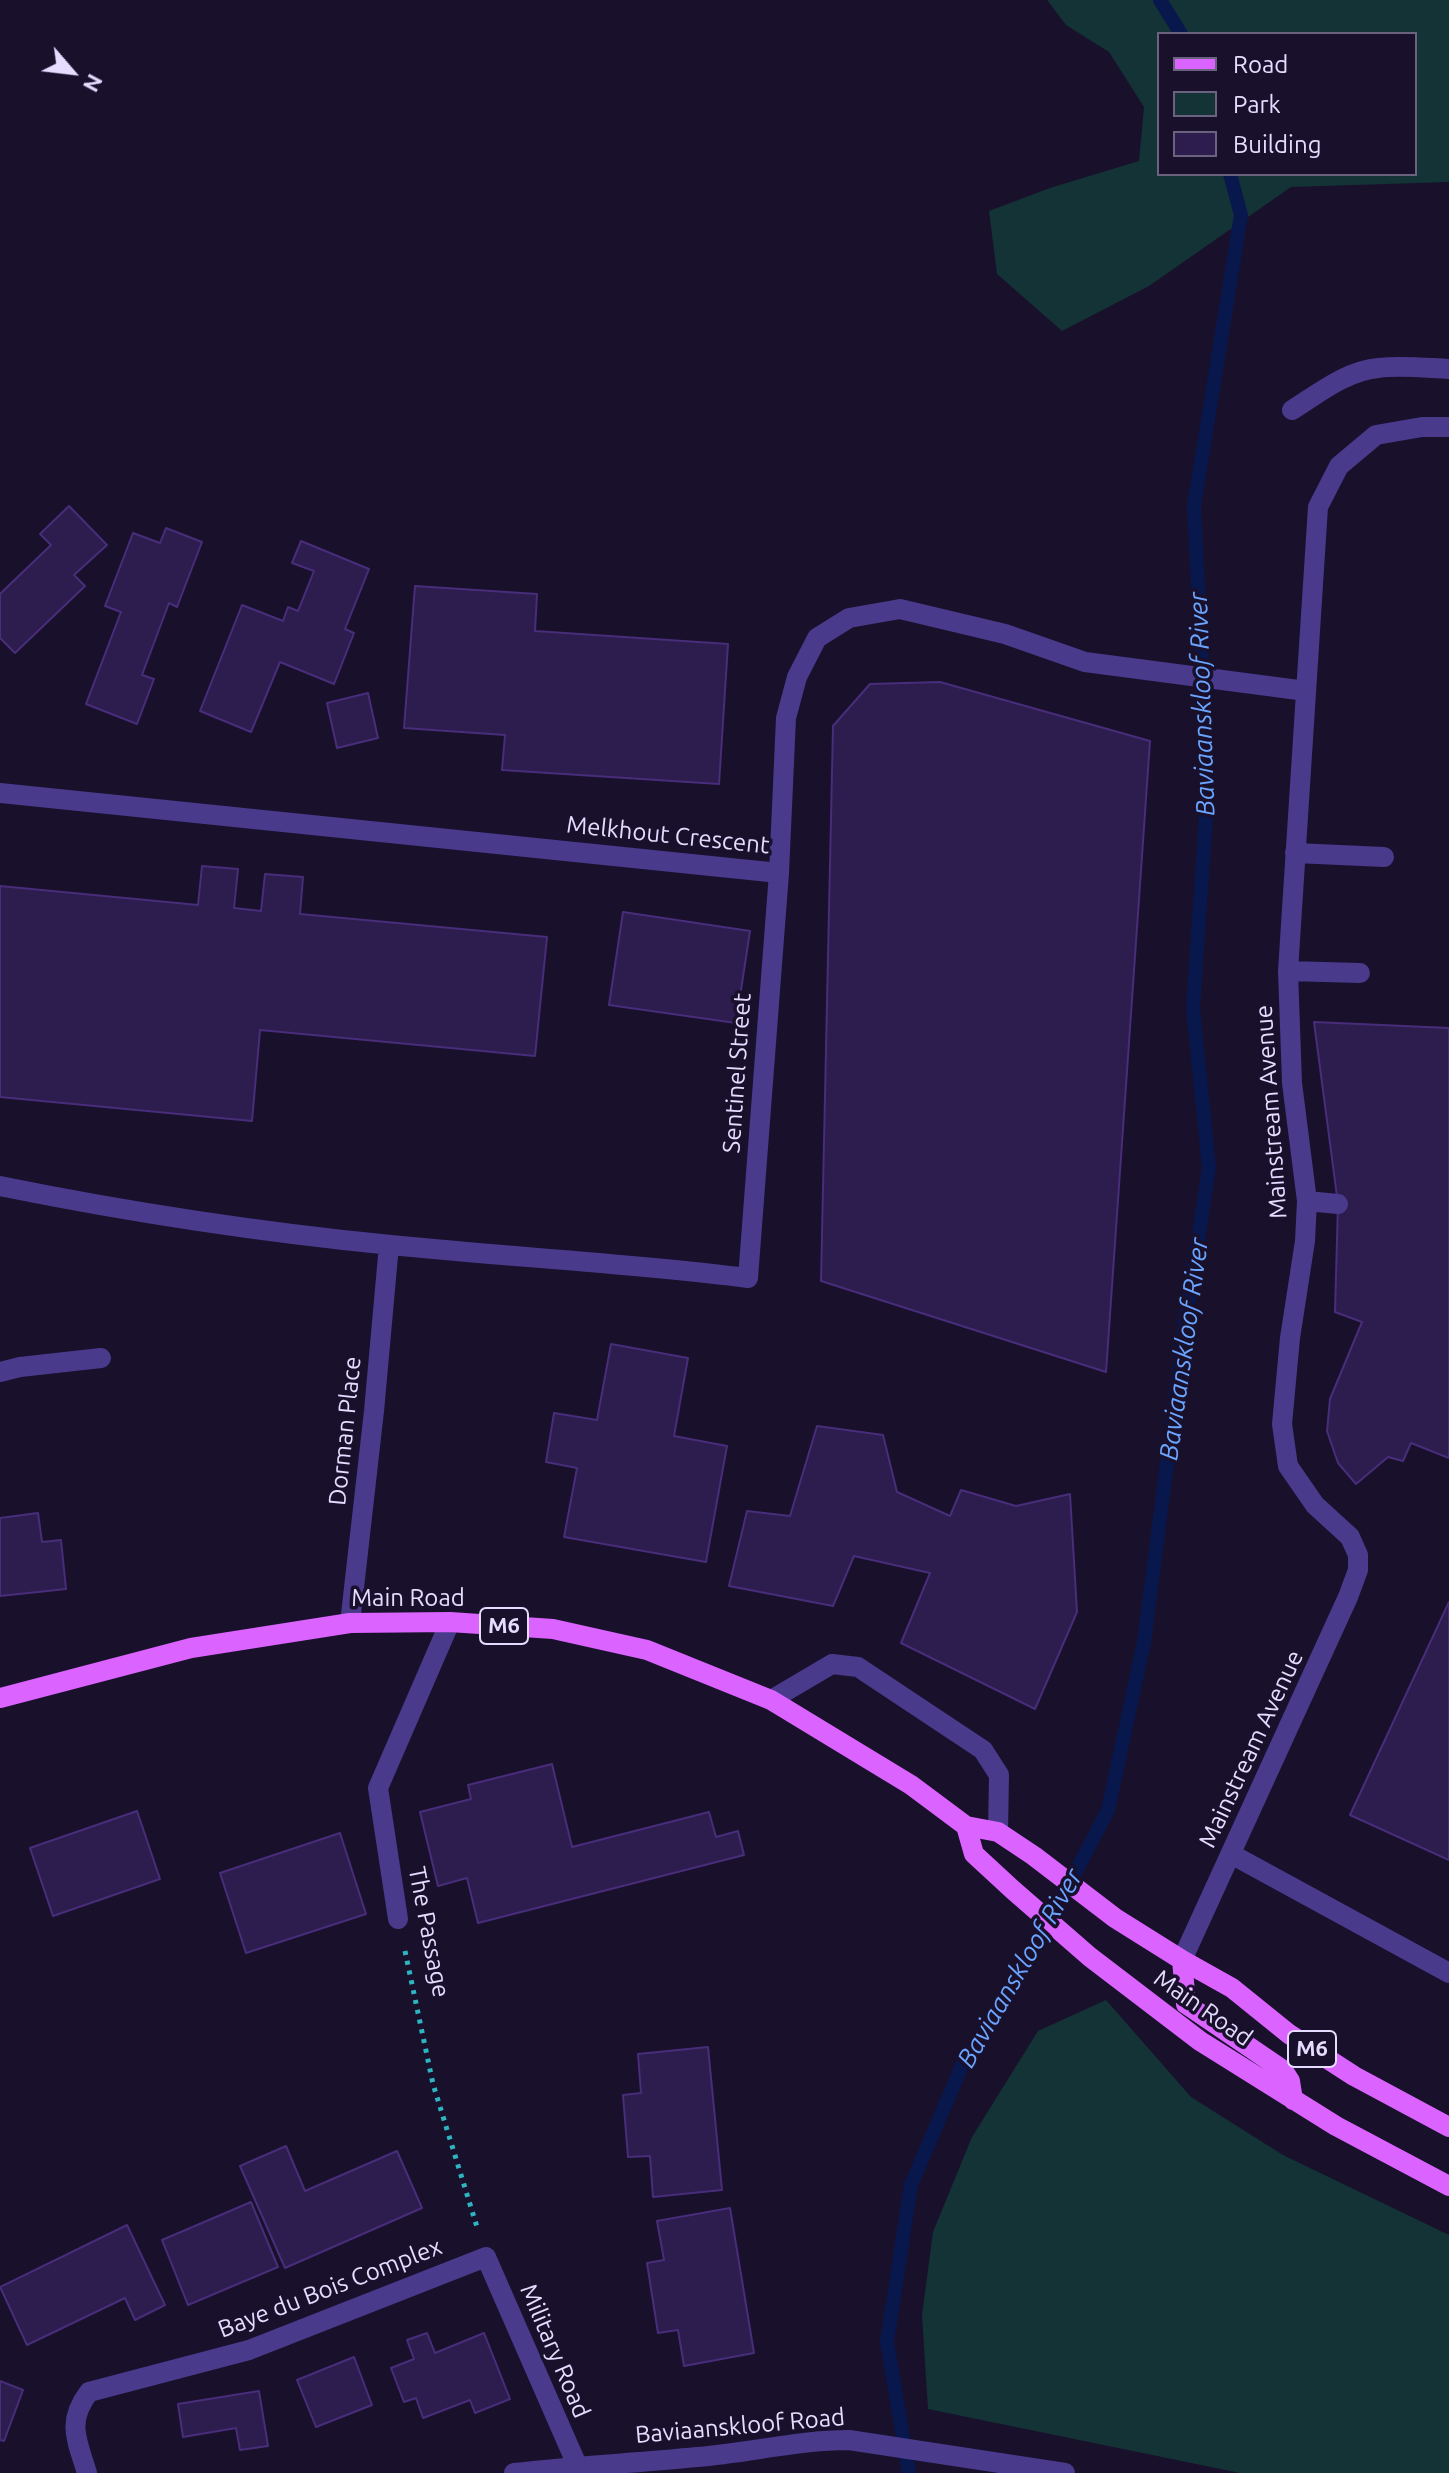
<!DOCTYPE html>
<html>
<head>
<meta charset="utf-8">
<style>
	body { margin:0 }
	#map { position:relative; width:1449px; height:2473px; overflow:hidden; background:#19102c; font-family:Ubuntu,sans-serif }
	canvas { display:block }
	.legend { position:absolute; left:1157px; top:32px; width:260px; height:144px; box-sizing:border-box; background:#19102c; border:2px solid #6b6280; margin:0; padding:10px 14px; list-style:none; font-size:24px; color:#e5dcff }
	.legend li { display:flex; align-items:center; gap:16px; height:40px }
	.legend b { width:40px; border:2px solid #6b6280 }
	.north { position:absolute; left:32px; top:32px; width:80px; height:80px; -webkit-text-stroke:6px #19102c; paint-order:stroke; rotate:118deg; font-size:22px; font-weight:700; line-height:32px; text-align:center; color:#e5dcff }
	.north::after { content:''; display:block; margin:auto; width:28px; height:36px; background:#e5dcff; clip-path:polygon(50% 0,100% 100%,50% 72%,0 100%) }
</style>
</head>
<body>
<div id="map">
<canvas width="1449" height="2473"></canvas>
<ul class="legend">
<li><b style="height:10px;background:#db63ff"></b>Road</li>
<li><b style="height:22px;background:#133336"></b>Park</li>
<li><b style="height:22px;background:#2d1c4e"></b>Building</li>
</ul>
<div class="north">N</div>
</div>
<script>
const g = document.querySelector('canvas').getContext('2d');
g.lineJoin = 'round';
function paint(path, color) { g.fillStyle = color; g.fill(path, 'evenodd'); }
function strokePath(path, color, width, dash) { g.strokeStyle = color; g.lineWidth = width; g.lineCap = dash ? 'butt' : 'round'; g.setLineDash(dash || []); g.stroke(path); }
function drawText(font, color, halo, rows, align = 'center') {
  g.font = font + ' Ubuntu,sans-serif'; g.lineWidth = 7; g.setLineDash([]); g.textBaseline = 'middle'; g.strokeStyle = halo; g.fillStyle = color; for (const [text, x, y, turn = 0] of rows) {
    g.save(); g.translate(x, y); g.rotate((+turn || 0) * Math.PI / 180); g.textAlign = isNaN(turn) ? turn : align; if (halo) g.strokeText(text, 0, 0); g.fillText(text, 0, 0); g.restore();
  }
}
paint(new Path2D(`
	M 1047,0 L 1449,0 L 1449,182 L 1291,187 L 1149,286 L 1062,331 L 997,274 L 989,211 L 1050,188 L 1139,161 L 1144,107 L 1109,52 L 1066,25 ZM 1415,34 L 1415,174 L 1159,174 L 1159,34 Z
	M 1106,2000 L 1191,2097 L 1283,2155 L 1449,2235 L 1449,2473 L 1240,2473 L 928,2409 L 922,2315 L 933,2232 L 972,2137 L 1038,2031 Z`), '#133336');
strokePath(new Path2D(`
	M 1160,0 L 1181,34
	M 909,2473 L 887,2342 L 911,2185 L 964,2061 L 1026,1967 L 1108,1810 L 1144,1642 L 1184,1331 L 1209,1168 L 1193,1008 L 1208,786 L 1194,506 L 1241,215 L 1230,174`), '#09184c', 14);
const building = new Path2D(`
	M 69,506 L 107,545 L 74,575 L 85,586 L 15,653 L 0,638 L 0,594 L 51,545 L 40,534 Z
	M 166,528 L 202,542 L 177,607 L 169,603 L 142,675 L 154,679 L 137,724 L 86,704 L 121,612 L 105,606 L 133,533 L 160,543 Z
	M 301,541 L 369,569 L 345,629 L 354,633 L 334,684 L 280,662 L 251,732 L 200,711 L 242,605 L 283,621 L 288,607 L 298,611 L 314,571 L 292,563 Z
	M 415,586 L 537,594 L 535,631 L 728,644 L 719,784 L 502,770 L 505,735 L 404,728 Z
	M 940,682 L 1150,741 L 1106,1372 L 821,1281 L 833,726 L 870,684 Z
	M 368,693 L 378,738 L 337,748 L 327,703 Z
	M 202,866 L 238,869 L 234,908 L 261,911 L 265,874 L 303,877 L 300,914 L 547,937 L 535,1056 L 260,1030 L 252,1121 L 0,1097 L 0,886 L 198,905 Z
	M 623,912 L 750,931 L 736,1023 L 609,1005 Z
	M 1314,1022 L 1449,1028 L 1449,1458 L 1411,1443 L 1403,1461 L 1388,1457 L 1356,1484 L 1338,1463 L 1327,1431 L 1330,1399 L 1362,1322 L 1335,1312 L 1338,1204 Z
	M 611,1344 L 688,1358 L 674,1436 L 727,1446 L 706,1562 L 564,1537 L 577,1468 L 546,1462 L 554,1413 L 597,1420 Z
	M 817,1426 L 883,1435 L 897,1492 L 950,1516 L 961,1490 L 1016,1506 L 1070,1494 L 1077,1612 L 1035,1709 L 901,1643 L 930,1573 L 854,1556 L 833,1606 L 729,1586 L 747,1511 L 790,1516 Z
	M 38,1513 L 42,1542 L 61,1540 L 66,1589 L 0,1596 L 0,1518 Z
	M 1449,1602 L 1449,1860 L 1350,1815 Z
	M 552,1764 L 572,1847 L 709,1812 L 716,1837 L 738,1831 L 744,1855 L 478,1923 L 467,1878 L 438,1886 L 420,1812 L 471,1799 L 468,1785 Z
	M 137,1811 L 160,1879 L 53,1916 L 30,1848 Z
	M 340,1833 L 366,1914 L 246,1953 L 220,1873 Z
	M 708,2047 L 722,2190 L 653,2197 L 650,2156 L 628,2157 L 623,2095 L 641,2093 L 638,2054 Z
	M 286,2146 L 305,2191 L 397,2151 L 422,2208 L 285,2268 L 240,2166 Z
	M 251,2202 L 278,2267 L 188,2305 L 162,2240 Z
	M 730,2208 L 754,2353 L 684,2366 L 678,2330 L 658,2333 L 647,2263 L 664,2260 L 657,2221 Z
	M 127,2225 L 165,2305 L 135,2320 L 125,2298 L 27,2345 L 0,2287 Z
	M 427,2333 L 435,2353 L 484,2333 L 510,2399 L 475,2413 L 470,2400 L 423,2418 L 416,2398 L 404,2402 L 391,2368 L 414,2359 L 407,2340 Z
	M 354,2357 L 372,2405 L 316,2427 L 297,2380 Z
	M 0,2381 L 23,2390 L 4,2441 L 0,2440 Z
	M 259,2391 L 268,2446 L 240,2450 L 236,2428 L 183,2437 L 178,2404 Z`);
paint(building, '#2d1c4e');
strokePath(building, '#482d7a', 2);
strokePath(new Path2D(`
	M 405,1951 L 433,2084 L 477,2227`), '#2db5c2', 5, [4, 6]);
strokePath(new Path2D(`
	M 1292,410 C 1319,393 1346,371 1378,368 C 1401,365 1426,368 1449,369
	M 1295,853 L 1384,857
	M 1288,971 L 1360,973
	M 0,1186 C 128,1212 260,1232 391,1245 C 509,1257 629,1263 748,1278 L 779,873
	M 1307,1201 L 1338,1204
	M 0,1372 L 20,1367 L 101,1358
	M 350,1623 L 374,1411 L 389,1245
	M 771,1700 L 832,1664 L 858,1667 L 983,1750 L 999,1775 L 998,1832
	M 1231,1854 L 1449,1973
	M 398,1919 L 378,1788 L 450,1622
	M 1182,1960 L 1348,1597 L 1358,1570 L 1358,1555 L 1350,1537 L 1315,1505 L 1288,1466 L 1282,1424 L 1290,1338 L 1305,1241 L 1307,1201 L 1292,1083 L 1288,971 L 1318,507 L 1339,466 L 1376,435 L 1422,427 L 1449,427`), '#493a8c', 20);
strokePath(new Path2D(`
	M 0,793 L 779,873 L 786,718 L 797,677 L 817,638 L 849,618 L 900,609 L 1005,634 L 1085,662 L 1306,691
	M 87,2473 C 77,2440 66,2422 89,2392 L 249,2350 L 486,2257 L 577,2465
	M 514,2473 C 575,2466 636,2463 697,2457 C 748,2453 798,2440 849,2440 L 1065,2473`), '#493a8c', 20);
strokePath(new Path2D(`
	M 0,1698 L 191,1648 L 350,1623 L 450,1622 L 553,1629 L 647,1650 L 771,1700 L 911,1785 L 966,1826 L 998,1832 L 1034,1856 L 1115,1918 L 1182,1960 L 1232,1988 L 1289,2034 L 1354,2076 L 1449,2127
	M 966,1826 L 974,1854 L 1013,1890 L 1090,1957 L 1200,2041 L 1336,2126 L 1449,2186
	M 1182,1960 L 1186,2004 L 1283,2070 L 1290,2081 L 1293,2100`), '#db63ff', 20);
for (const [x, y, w] of [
	[504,1626,48],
	[1312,2049,48]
]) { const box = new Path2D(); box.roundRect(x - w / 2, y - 18, w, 36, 6); g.fillStyle = '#19102c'; g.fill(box); strokePath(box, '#e5dcff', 2); }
drawText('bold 22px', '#e5dcff', null, [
	["M6",504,1626],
	["M6",1312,2049]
]);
drawText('24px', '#e5dcff', '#19102c', [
	["Melkhout Crescent",668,835,6],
	["Sentinel Street",737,1073,-86],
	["Mainstream Avenue",1271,1112,-94],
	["Dorman Place",345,1431,-84],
	["Main Road",408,1598],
	["Mainstream Avenue",1251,1749,-65],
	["The Passage",429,1932,79],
	["Main Road",1203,2008,35],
	["Baye du Bois Complex",330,2288,-21],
	["Military Road",555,2351,67],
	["Baviaanskloof Road",740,2426,-5]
]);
drawText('italic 26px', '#6aa4ff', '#19102c', [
	["Baviaanskloof River",1202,704,-92],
	["Baviaanskloof River",1184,1349,-82],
	["Baviaanskloof River",1020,1968,-60]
]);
</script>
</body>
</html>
